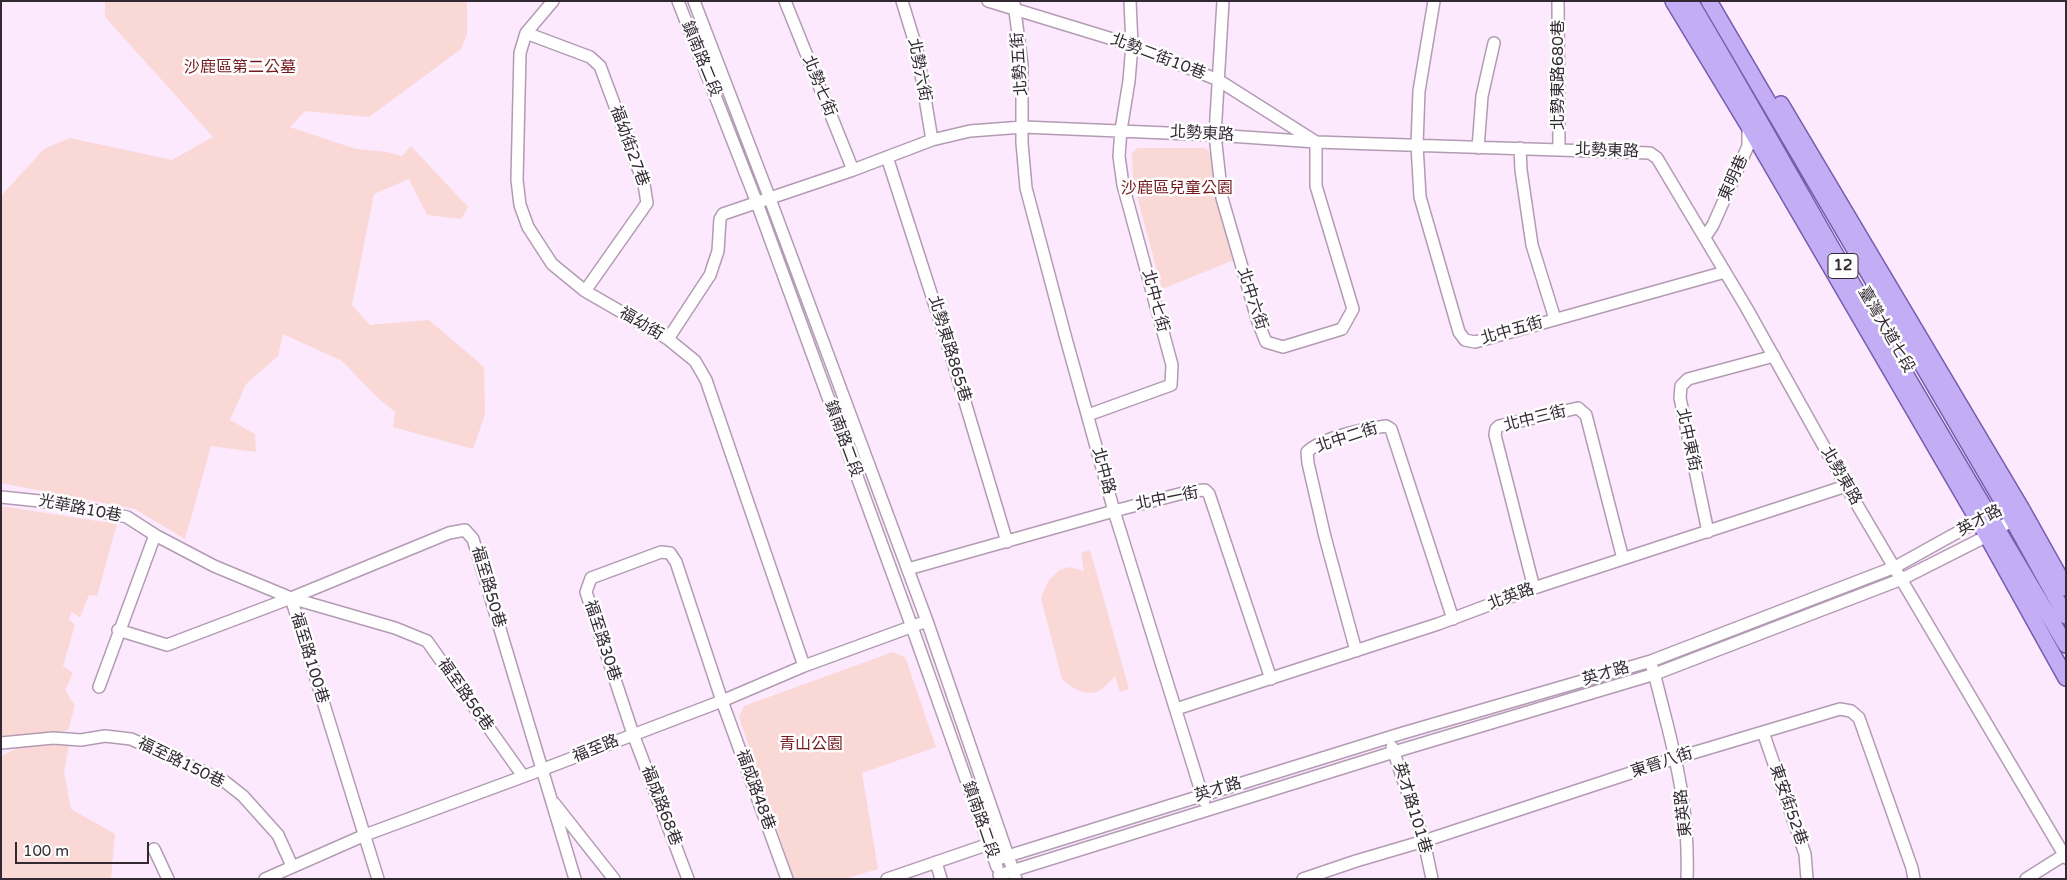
<!DOCTYPE html>
<html>
<head>
<meta charset="utf-8">
<style>
	body { margin:0 }
	#map { position:relative; width:2067px; height:880px; overflow:hidden; background:#fce9fd; font-family:"Varela Round",sans-serif }
	canvas { display:block }
	.frame { position:absolute; inset:0; border:2px solid #322933; pointer-events:none }
	.scale { position:absolute; left:15px; top:842px; width:134px; height:22px; box-sizing:border-box; border:2px solid #322933; border-top:0; padding-left:6px; font-size:15px; line-height:18px; white-space:nowrap; color:#322933; -webkit-text-stroke:4px #fdfdfd; paint-order:stroke }
</style>
</head>
<body>
<div id="map">
<canvas width="2067" height="880"></canvas>
<div class="frame"></div>
<div class="scale">100 m</div>
</div>
<script>
const g = document.querySelector('canvas').getContext('2d');
g.lineJoin = 'round';
function paint(path, color) { g.fillStyle = color; g.fill(path, 'evenodd'); }
function strokePath(path, color, width, dash) { g.strokeStyle = color; g.lineWidth = width; g.lineCap = dash ? 'butt' : 'round'; g.setLineDash(dash || []); g.stroke(path); }
function drawText(font, color, halo, rows, align = 'center') {
  g.font = font + ' "Varela Round","Noto Sans TC",sans-serif'; g.lineWidth = 5; g.setLineDash([]); g.textBaseline = 'middle'; g.strokeStyle = halo; g.fillStyle = color; for (const [text, x, y, turn = 0] of rows) {
    g.save(); g.translate(x, y); g.rotate((+turn || 0) * Math.PI / 180); g.textAlign = isNaN(turn) ? turn : align; if (halo) g.strokeText(text, 0, 0); g.fillText(text, 0, 0); g.restore();
  }
}
paint(new Path2D(`
	M 105,1 L 467,1 L 467,34 L 461,49 L 369,117 L 305,111 L 290,127 L 356,149 L 387,152 L 402,156 L 411,146 L 468,207 L 461,219 L 427,215 L 409,179 L 374,194 L 352,305 L 370,325 L 429,320 L 484,367 L 485,415 L 473,449 L 393,427 L 395,412 L 379,399 L 342,361 L 283,334 L 278,356 L 246,384 L 230,420 L 255,434 L 256,452 L 211,446 L 185,539 L 135,509 L 1,483 L 1,196 L 44,149 L 70,138 L 172,160 L 213,137 L 105,17 Z
	M 1138,148 L 1206,148 L 1214,159 L 1234,260 L 1162,289 L 1133,181 L 1132,153 Z
	M 1,506 L 117,524 L 97,596 L 89,595 L 80,617 L 72,612 L 69,619 L 75,625 L 63,666 L 73,673 L 65,690 L 75,706 L 68,730 L 1,745 Z
	M 1090,550 L 1129,689 L 1120,692 L 1115,676 C 1111,680 1107,685 1103,688 C 1090,699 1072,689 1062,679 L 1041,598 L 1049,580 L 1060,570 L 1069,567 L 1084,571 L 1081,553 Z
	M 893,652 L 905,657 L 936,747 L 862,773 L 878,869 L 845,879 L 794,879 L 739,717 L 744,706 Z
	M 69,745 L 64,772 L 71,809 L 115,834 L 111,879 L 1,879 L 1,756 L 22,746 Z`), '#fad8d5');
const minor = new Path2D(`
	M 553,1 L 526,33 L 520,53 L 517,180 L 520,205 L 528,227 L 552,264 L 585,291 L 668,339 L 695,361 L 706,380 L 804,666
	M 678,1 L 757,203 L 912,627 L 997,867
	M 694,1 L 770,199 L 927,621 L 1016,879
	M 785,1 L 853,170
	M 902,1 L 917,50 L 932,140
	M 988,1 L 1132,45 L 1218,80 L 1316,142 L 1316,186 L 1353,309 L 1342,329 L 1283,347 L 1266,342 L 1258,322 L 1222,198 L 1215,135 L 1223,1
	M 1434,1 L 1419,91 L 1417,145 L 1420,197 L 1459,332 L 1465,340 L 1475,342 L 1725,272
	M 1558,1 L 1559,149
	M 1014,3 L 1022,65 L 1022,143 L 1026,188 L 1065,335 L 1114,511 L 1204,801
	M 526,33 L 590,57 L 600,66 L 644,184 L 647,203 L 585,291
	M 1478,148 L 1482,96 L 1494,43
	M 1520,148 L 1521,170 L 1532,245 L 1555,319
	M 887,157 L 950,352 L 1007,542
	M 1705,237 L 1713,225 L 1748,146 L 1748,124
	M 668,339 L 710,275 L 718,251 L 720,219 L 723,214 L 853,170 L 932,140 L 970,131 L 1023,127 L 1215,135 L 1316,142 L 1650,153 L 1657,158 L 1746,307 L 1846,486 L 2066,858
	M 1088,415 L 1171,385 L 1172,365 L 1123,185 L 1119,156 L 1121,130 L 1129,81 L 1132,45 L 1130,1
	M 1,497 L 59,503 L 127,517 L 155,535 L 214,566 L 291,598 L 395,628 L 427,641 L 523,776
	M 1708,532 L 1680,398 L 1681,386 L 1688,379 L 1774,356
	M 908,569 L 1114,511 L 1191,491 L 1205,490 L 1209,494 L 1271,679
	M 1534,588 L 1495,435 L 1496,429 L 1499,426 L 1578,408 L 1586,415 L 1623,559
	M 291,598 L 378,879
	M 118,630 L 167,645 L 291,598 L 449,533 L 465,530 L 473,539 L 575,879
	M 1356,651 L 1325,537 L 1308,463 L 1307,452 C 1323,437 1364,429 1386,426 L 1391,429 L 1453,619
	M 1652,667 C 1657,682 1660,697 1664,712 C 1679,770 1689,818 1687,879
	M 99,687 L 155,535
	M 1176,709 L 1438,624 L 1534,588 L 1846,486
	M 1763,732 L 1805,854 L 1807,879
	M 1,743 L 53,738 L 81,740 L 105,736 L 131,739 L 224,781 L 243,796 L 278,835 L 292,866
	M 1392,747 L 1424,841 L 1432,879
	M 554,803 L 614,879
	M 154,849 L 168,879
	M 995,860 L 1403,733 L 1651,661 L 1895,567 L 2005,506 L 2013,506
	M 936,862 L 941,879
	M 999,875 L 1394,752 L 1655,674 L 1902,579 L 1987,536 L 2012,520 L 2016,514
	M 265,879 L 365,835 L 541,770 L 722,701 L 804,666 L 927,621
	M 688,879 L 633,734 L 586,592 L 591,578 L 661,552 L 670,553 L 676,562 L 722,701 L 787,879
	M 887,879 L 989,844
	M 1303,879 L 1356,861 L 1424,841 L 1676,758 L 1840,709 L 1851,711 L 1859,718 L 1912,868 L 1914,879
	M 2026,879 L 2064,855`);
const major = new Path2D(`
	M 1673,1 L 1748,125 L 1987,536 L 2066,678
	M 1690,1 C 1752,105 1810,211 1871,316 C 1935,426 2002,535 2066,645
	M 1709,1 L 2005,506 L 2066,616
	M 1781,104 L 2020,506 L 2066,588`);
strokePath(minor, '#b29bb3', 14);
strokePath(major, '#765cad', 18);
strokePath(minor, '#fff', 11);
strokePath(major, '#c3aef5', 15);
for (const [x, y, w] of [
	[1843,266,30]
]) { const box = new Path2D(); box.roundRect(x - w / 2, y - 12.5, w, 25, 4); g.fillStyle = '#fdfdfd'; g.fill(box); strokePath(box, '#322933', 1); }
drawText('bold 15px', '#322933', null, [
	["12",1843,266]
]);
drawText('16px', '#322933', '#fdfdfd', [
	["北勢二街10巷",1158,57,21],
	["鎮南路二段",701,59,68],
	["北勢五街",1020,64,-94],
	["北勢六街",919,70,79],
	["北勢東路680巷",1559,75,-90],
	["北勢七街",819,86,68],
	["北勢東路",1202,134,3],
	["福幼街27巷",629,146,70],
	["北勢東路",1607,151,2],
	["東明巷",1734,178,-66],
	["北中六街",1252,299,72],
	["北中七街",1155,301,75],
	["福幼街",641,324,31],
	["臺灣大道七段",1886,330,60],
	["北中五街",1512,331,-16],
	["北勢東路865巷",949,349,73],
	["北中三街",1535,419,-14],
	["北中二街",1347,438,-18],
	["鎮南路二段",843,439,70],
	["北中東街",1688,440,78],
	["北中路",1103,471,75],
	["北勢東路",1841,476,60],
	["北中一街",1167,499,-11],
	["光華路10巷",80,509,11],
	["英才路",1980,521,-28],
	["福至路50巷",488,587,74],
	["北英路",1511,597,-20],
	["福至路30巷",602,641,72],
	["福至路100巷",309,658,73],
	["英才路",1606,674,-16],
	["福至路56巷",465,695,55],
	["福至路",596,749,-22],
	["福至路150巷",181,763,26],
	["東晉八街",1662,763,-18],
	["福成路48巷",755,790,70],
	["英才路",1218,790,-17],
	["東安街52巷",1788,805,71],
	["福成路68巷",661,806,69],
	["英才路101巷",1412,808,73],
	["東英路",1684,813,-96],
	["鎮南路二段",980,820,71]
]);
drawText('16px', '#731a1e', '#fdfdfd', [
	["沙鹿區第二公墓",240,68],
	["沙鹿區兒童公園",1177,189],
	["青山公園",811,745]
]);
</script>
</body>
</html>
